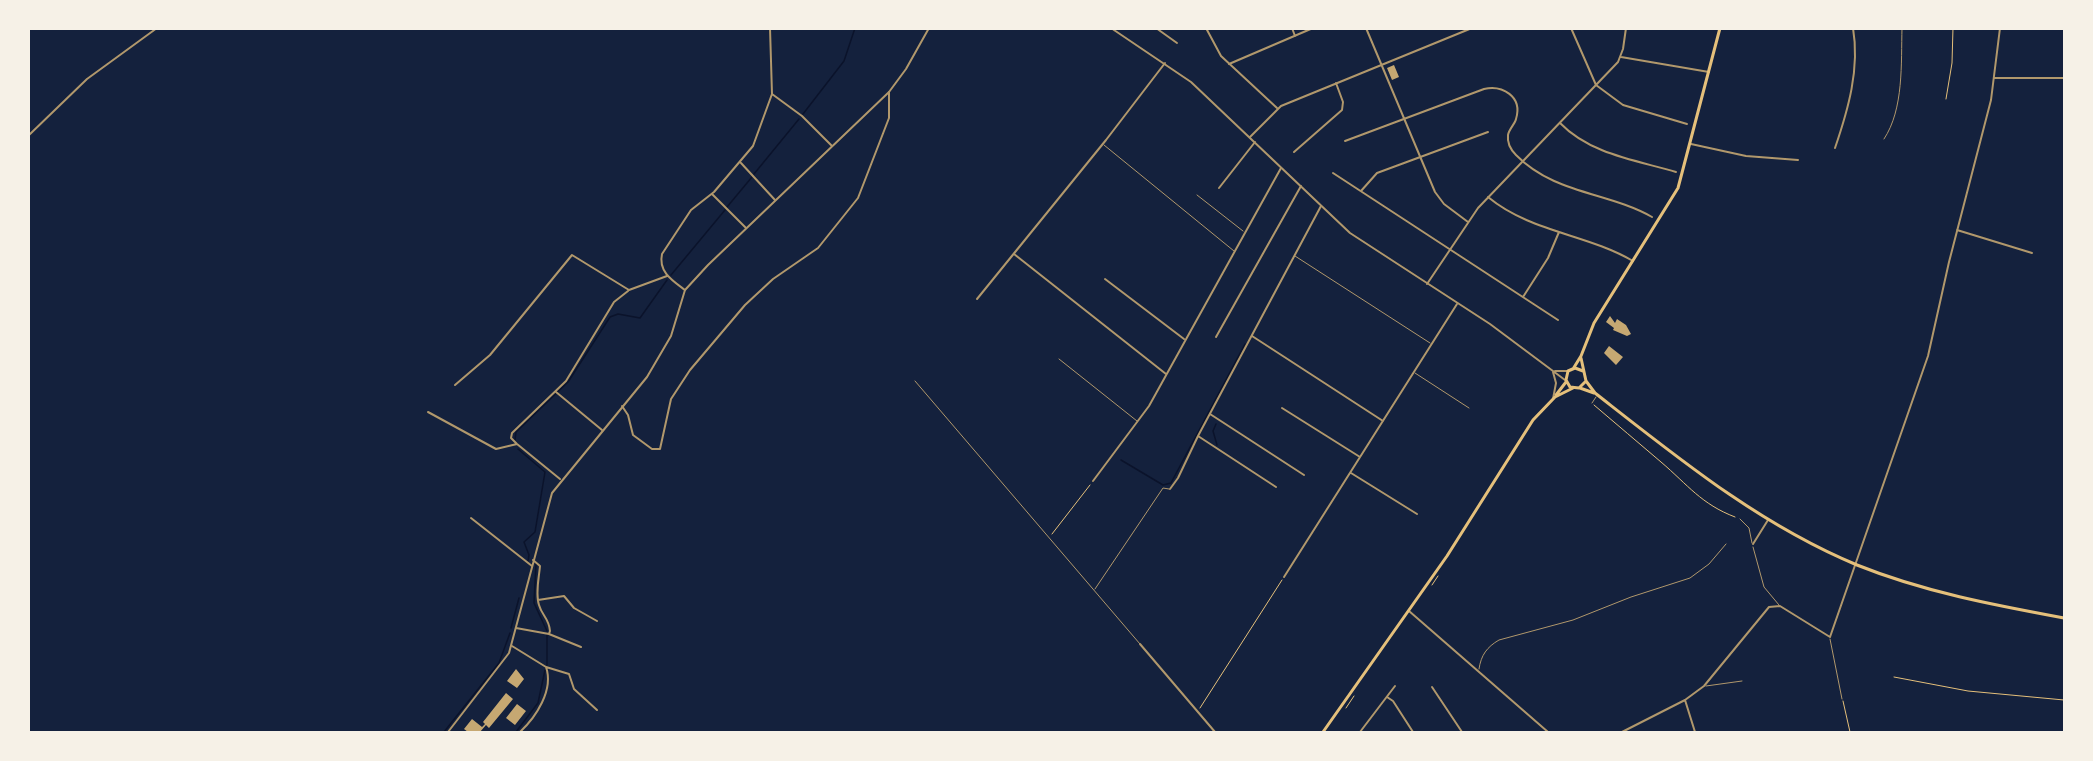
<!DOCTYPE html>
<html>
<head>
<meta charset="utf-8">
<style>
	body { margin:0 }
	#map { position:relative; width:2093px; height:761px; overflow:hidden; background:#14213d; font-family:"Varela Round",sans-serif }
	canvas { display:block }
	.frame { position:absolute; inset:0; border:30px solid #f6f1e7; pointer-events:none }
</style>
</head>
<body>
<div id="map">
<canvas width="2093" height="761"></canvas>
<div class="frame"></div>
</div>
<script>
const g = document.querySelector('canvas').getContext('2d');
g.lineJoin = 'round';
function strokePath(path, color, width, dash) { g.strokeStyle = color; g.lineWidth = width; g.lineCap = dash ? 'butt' : 'round'; g.setLineDash(dash || []); g.stroke(path); }
function paint(path, color) { g.fillStyle = color; g.fill(path, 'evenodd'); }
strokePath(new Path2D(`
	M 803,114 L 844,61 L 855,28
	M 754,174 L 799,119
	M 727,207 L 752,177
	M 671,275 L 725,210
	M 1216,424 L 1213,431 L 1217,445
	M 515,440 L 516,432 L 568,382 L 610,317 L 618,314 L 640,318 L 667,280
	M 518,449 L 545,472 L 535,532 L 524,542 L 529,555 L 528,561
	M 1121,460 L 1163,485 L 1171,483 L 1245,344
	M 536,564 L 534,603 L 547,631
	M 511,628 L 519,598
	M 547,665 L 547,635
	M 444,732 L 499,663 L 510,633
	M 516,732 L 538,703 L 545,670`), '#0b132b', 1.5);
paint(new Path2D(`
	M 1394,65 L 1399,77 L 1392,80 L 1387,68 Z
	M 1610,316 L 1615,323 L 1617,319 L 1626,325 L 1631,334 L 1627,336 L 1613,330 L 1614,328 L 1606,322 Z
	M 1609,346 L 1623,357 L 1616,365 L 1604,353 Z
	M 516,669 L 524,679 L 517,688 L 507,681 Z
	M 506,693 L 513,699 L 489,728 L 486,725 L 480,732 L 468,732 L 464,729 L 472,719 L 482,727 L 485,724 L 483,722 Z
	M 517,704 L 526,711 L 515,725 L 506,718 Z`), '#c6a872');
strokePath(new Path2D(`
	M 1946,99 L 1952,63 L 1953,28
	M 1594,405 C 1616,424 1639,443 1661,462 C 1688,485 1701,504 1735,517
	M 1052,534 L 1090,485
	M 1432,585 L 1438,576
	M 1894,677 L 1968,691 L 2064,700
	M 1843,701 L 1850,732
	M 1200,708 L 1282,580
	M 1346,708 L 1354,696`), '#e5c07b', 1);
strokePath(new Path2D(`
	M 1884,139 C 1904,109 1901,63 1902,28
	M 1104,145 L 1234,251
	M 1197,195 L 1243,231
	M 1295,256 L 1430,343
	M 1059,359 L 1137,421
	M 1415,373 L 1469,408
	M 915,381 L 1140,644
	M 1592,403 L 1596,397
	M 1740,519 L 1749,528 L 1752,543
	M 1753,547 L 1764,587 L 1779,605
	M 1095,589 L 1163,488 L 1169,489
	M 1830,639 L 1842,699
	M 1479,669 C 1481,655 1487,647 1499,640 L 1573,620 L 1631,597 L 1690,578 L 1709,564 L 1726,544
	M 1706,686 L 1742,681`), '#b1986c', 1);
strokePath(new Path2D(`
	M 770,28 L 772,94 L 802,116 L 832,146
	M 1156,28 L 1177,43
	M 1206,28 L 1221,56 L 1277,108
	M 1292,28 L 1295,36
	M 1366,28 L 1435,192 L 1444,204 L 1468,222
	M 1571,28 L 1596,85 L 1623,105 L 1687,124
	M 1621,57 L 1709,72
	M 1229,64 L 1313,28
	M 1995,78 L 2064,78
	M 1560,123 C 1590,154 1635,160 1676,172
	M 28,136 L 87,79 L 157,28
	M 1250,137 L 1281,106 L 1472,28
	M 1345,141 L 1484,89 C 1502,85 1523,96 1516,119 C 1515,124 1509,129 1508,135 C 1507,143 1511,150 1516,155 C 1554,194 1608,192 1652,217
	M 1691,144 L 1746,156 L 1798,160
	M 1835,148 C 1848,110 1860,69 1853,28
	M 1294,152 L 1342,110 L 1343,102 L 1336,83
	M 741,163 L 775,200
	M 1333,173 L 1558,320
	M 1219,188 L 1255,142
	M 1361,191 L 1377,173 L 1488,132
	M 712,194 L 746,228
	M 1488,197 C 1530,232 1587,234 1633,261
	M 1957,230 L 2032,253
	M 1014,254 L 1166,374
	M 1105,279 L 1184,339
	M 1427,284 L 1478,208 L 1618,62 L 1623,49 L 1626,28
	M 685,290 C 673,281 658,272 662,254 L 691,210 L 714,192 L 753,146 L 772,94
	M 1523,297 L 1548,258 L 1559,232
	M 977,299 L 1106,140 L 1165,63
	M 1252,336 L 1383,421
	M 1216,337 L 1301,186
	M 455,385 L 490,355 L 572,255 L 629,290 L 667,276
	M 556,392 L 602,430
	M 622,406 L 628,415 L 633,435 L 652,449 L 660,449 L 671,399 L 690,370 L 745,305 L 773,279 L 818,248 L 858,198 L 889,118 L 889,92
	M 1282,408 L 1360,457
	M 428,412 L 496,449 L 517,444
	M 1210,414 L 1304,475
	M 1198,436 L 1276,487
	M 1351,473 L 1417,514
	M 560,479 L 517,444 L 511,438 L 512,433 L 566,381 L 614,302 L 628,291
	M 1093,481 L 1149,406 L 1281,168
	M 1170,489 L 1178,478 L 1198,436 L 1321,206
	M 471,518 L 532,566
	M 1753,544 L 1768,520
	M 1284,577 L 1457,304
	M 538,600 L 564,596 L 574,608 L 597,621
	M 1409,611 L 1548,732
	M 516,628 L 549,634 L 550,631 C 549,618 542,616 539,605 C 535,594 539,578 540,566 L 533,560
	M 549,634 L 581,647
	M 1140,644 L 1215,732
	M 512,646 L 546,667 C 554,690 536,717 520,732
	M 546,667 L 569,674 L 574,689 L 597,710
	M 1432,687 L 1462,732
	M 1387,697 L 1393,701 L 1413,732
	M 1685,700 L 1695,732
	M 1360,732 L 1395,686
	M 1622,732 L 1685,700 L 1704,686 L 1769,607 L 1780,606 L 1830,637 L 1928,356 L 1949,262 L 1991,100 L 2000,28`), '#b1986c', 2);
strokePath(new Path2D(`
	M 1111,28 L 1191,82 L 1350,233 L 1490,324 L 1565,380
	M 1555,371 L 1567,371
	M 1553,399 L 1556,383 L 1553,372
	M 448,732 L 509,653 L 552,493 L 647,377 L 671,336 L 685,290 L 708,265 L 889,92 L 906,69 L 929,28`), '#b1986c', 2);
strokePath(new Path2D(`
	M 1581,358 L 1586,381 L 1579,388 L 1570,387 L 1566,380 L 1568,371 L 1575,368 L 1583,371
	M 1573,369 L 1581,356 L 1594,323 L 1678,188 L 1720,28
	M 1586,381 L 1595,393 C 1678,458 1760,525 1857,565 C 1924,592 1994,605 2064,618
	M 1580,388 L 1594,393
	M 1556,395 L 1566,382
	M 1323,732 L 1447,556 L 1533,420 L 1555,397 L 1573,388`), '#e5c07b', 3);
</script>
</body>
</html>
